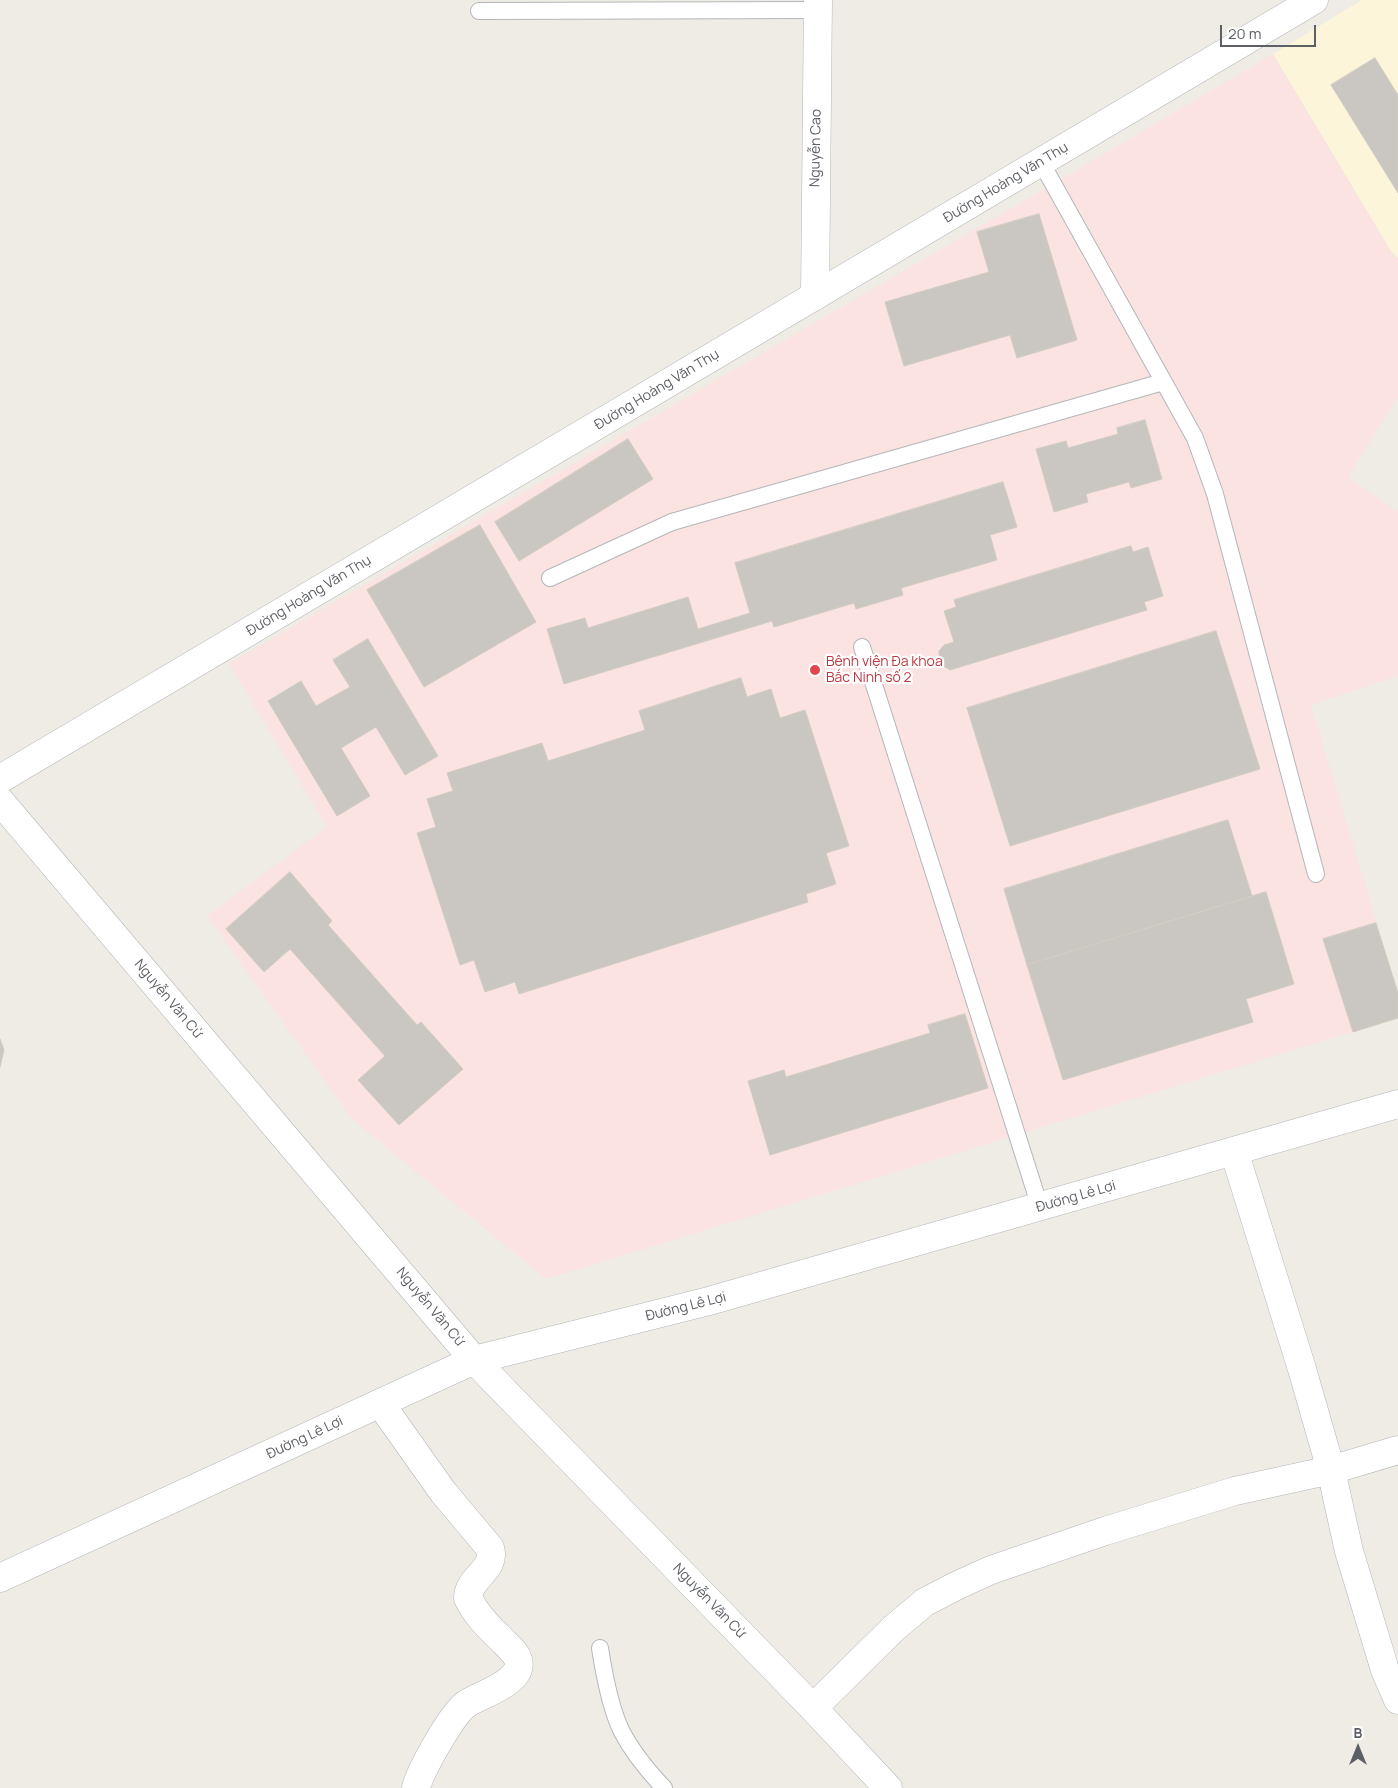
<!DOCTYPE html>
<html>
<head>
<meta charset="utf-8">
<style>
	body { margin:0 }
	#map { position:relative; width:1398px; height:1788px; overflow:hidden; background:#eeece4; font-family:Manrope,sans-serif }
	canvas { display:block }
	.north { position:absolute; left:1333px; top:1723px; width:50px; height:50px; -webkit-text-stroke:4px #fff; paint-order:stroke; rotate:0deg; font-size:14px; font-weight:700; line-height:20px; text-align:center; color:#5c5f64 }
	.north::after { content:''; display:block; margin:auto; width:18px; height:22px; background:#5c5f64; clip-path:polygon(50% 0,100% 100%,50% 72%,0 100%) }
	.scale { position:absolute; left:1220px; top:25px; width:96px; height:22px; box-sizing:border-box; border:2px solid #5c5f64; border-top:0; padding-left:6px; font-size:15px; line-height:18px; white-space:nowrap; color:#5c5f64; -webkit-text-stroke:4px #fff; paint-order:stroke }
</style>
</head>
<body>
<div id="map">
<canvas width="1398" height="1788"></canvas>
<div class="north">B</div>
<div class="scale">20 m</div>
</div>
<script>
const g = document.querySelector('canvas').getContext('2d');
g.lineJoin = 'round';
function paint(path, color) { g.fillStyle = color; g.fill(path, 'evenodd'); }
function strokePath(path, color, width, dash) { g.strokeStyle = color; g.lineWidth = width; g.lineCap = dash ? 'butt' : 'round'; g.setLineDash(dash || []); g.stroke(path); }
function drawText(font, color, halo, rows, align = 'center') {
  g.font = font + ' Manrope,sans-serif'; g.lineWidth = 4.5; g.setLineDash([]); g.textBaseline = 'middle'; g.strokeStyle = halo; g.fillStyle = color; for (const [text, x, y, turn = 0] of rows) {
    g.save(); g.translate(x, y); g.rotate((+turn || 0) * Math.PI / 180); g.textAlign = isNaN(turn) ? turn : align; if (halo) g.strokeText(text, 0, 0); g.fillText(text, 0, 0); g.restore();
  }
}
paint(new Path2D(`
	M 1362,0 L 1398,0 L 1398,258 L 1392,253 L 1273,54 Z`), '#fcf5da');
paint(new Path2D(`
	M 1273,54 L 1392,253 L 1398,258 L 1398,396 L 1348,477 L 1398,512 L 1398,676 L 1311,705 L 1398,993 L 1398,1018 L 546,1279 L 352,1119 L 207,916 L 327,827 L 229,664 L 1053,184 Z`), '#fae3e1');
const building = new Path2D(`
	M 1375,58 L 1398,95 L 1398,193 L 1331,85 Z
	M 1039,214 L 1077,340 L 1017,358 L 1010,335 L 904,366 L 885,302 L 989,272 L 977,232 Z
	M 1145,420 L 1162,479 L 1131,488 L 1129,482 L 1086,494 L 1088,502 L 1054,512 L 1036,449 L 1066,441 L 1068,448 L 1118,434 L 1117,428 Z
	M 628,439 L 653,479 L 519,561 L 495,522 Z
	M 1003,482 L 1017,527 L 990,535 L 997,560 L 901,588 L 903,595 L 856,609 L 854,603 L 774,627 L 772,621 L 564,684 L 547,629 L 585,618 L 588,628 L 688,597 L 698,629 L 750,613 L 735,563 Z
	M 480,525 L 536,622 L 424,687 L 367,590 Z
	M 1131,546 L 1133,552 L 1148,547 L 1163,596 L 1144,602 L 1147,610 L 950,670 L 942,665 L 939,659 L 939,651 L 944,645 L 954,642 L 944,611 L 956,607 L 954,600 Z
	M 1216,631 L 1260,769 L 1010,846 L 967,708 Z
	M 368,639 L 438,756 L 405,775 L 376,727 L 341,748 L 370,796 L 337,816 L 268,701 L 301,681 L 316,706 L 350,687 L 333,660 Z
	M 741,678 L 747,697 L 771,689 L 780,718 L 805,710 L 849,846 L 826,853 L 836,884 L 806,894 L 808,902 L 519,994 L 515,982 L 485,992 L 474,960 L 460,965 L 417,833 L 436,827 L 427,799 L 453,791 L 447,773 L 542,743 L 548,761 L 645,730 L 639,711 Z
	M 1228,820 L 1252,896 L 1027,965 L 1004,889 Z
	M 290,872 L 332,921 L 328,925 L 417,1025 L 421,1022 L 463,1069 L 399,1125 L 358,1080 L 385,1056 L 290,949 L 264,972 L 226,929 Z
	M 1266,892 L 1294,984 L 1246,999 L 1253,1022 L 1063,1080 L 1027,965 Z
	M 1376,923 L 1398,993 L 1398,1018 L 1353,1032 L 1323,939 Z
	M 965,1014 L 988,1088 L 770,1155 L 748,1081 L 784,1070 L 786,1077 L 930,1033 L 928,1025 Z
	M 0,1039 L 4,1050 L 0,1067 Z`);
paint(building, '#cac6c1');
strokePath(building, '#d2cdc2', 1);
const lane = new Path2D(`
	M 479,11 L 817,10
	M 1041,162 L 1195,438 L 1215,494 L 1316,874
	M 550,578 L 672,522 L 1163,382
	M 862,647 L 1040,1207
	M 600,1648 C 604,1674 610,1708 622,1732 C 633,1753 648,1771 664,1788`);
const street = new Path2D(`
	M 815,296 L 818,0
	M 1234,1151 L 1302,1369 L 1331,1470 L 1349,1551 L 1385,1670 L 1398,1700
	M 380,1403 L 443,1492 L 490,1548 C 497,1570 468,1577 468,1598 C 476,1615 489,1627 502,1640 C 507,1645 514,1651 517,1657 C 529,1682 477,1695 465,1705 C 451,1716 420,1771 416,1788
	M 813,1708 L 894,1628 L 925,1602 L 958,1585 L 991,1570 L 1105,1531 L 1235,1491 L 1331,1470 L 1398,1450`);
const secondary = new Path2D(`
	M 0,779 L 1314,0
	M 0,801 L 474,1360 L 813,1708 L 888,1788
	M 0,1578 L 474,1360 L 709,1301 L 1398,1104`);
strokePath(lane, '#b4b6ba', 18);
strokePath(street, '#b4b6ba', 29);
strokePath(secondary, '#b3b6bb', 29);
strokePath(lane, '#fff', 16);
strokePath(street, '#fff', 28);
strokePath(secondary, '#fff', 28);
for (const [x, y, r, color] of [
	[815,670,6,"#e0444e"]
]) { const dot = new Path2D(); dot.arc(x, y, r, 0, 2 * Math.PI); g.fillStyle = color; g.fill(dot); strokePath(dot, '#fff', 2); }
drawText('14px', '#5c5f64', '#fff', [
	["Nguyễn Cao",816,148,-89],
	["Đường Hoàng Văn Thụ",1006,183,-31],
	["Đường Hoàng Văn Thụ",657,390,-31],
	["Đường Hoàng Văn Thụ",309,596,-31],
	["Nguyễn Văn Cừ",168,999,50],
	["Đường Lê Lợi",1076,1197,-16],
	["Nguyễn Văn Cừ",430,1307,50],
	["Đường Lê Lợi",686,1307,-14],
	["Đường Lê Lợi",305,1438,-25],
	["Nguyễn Văn Cừ",709,1601,46]
]);
drawText('14px', '#be3a42', '#fff', [
	["Bệnh viện Đa khoa",826,662],
	["Bắc Ninh số 2",826,678]
], 'left');
</script>
</body>
</html>
